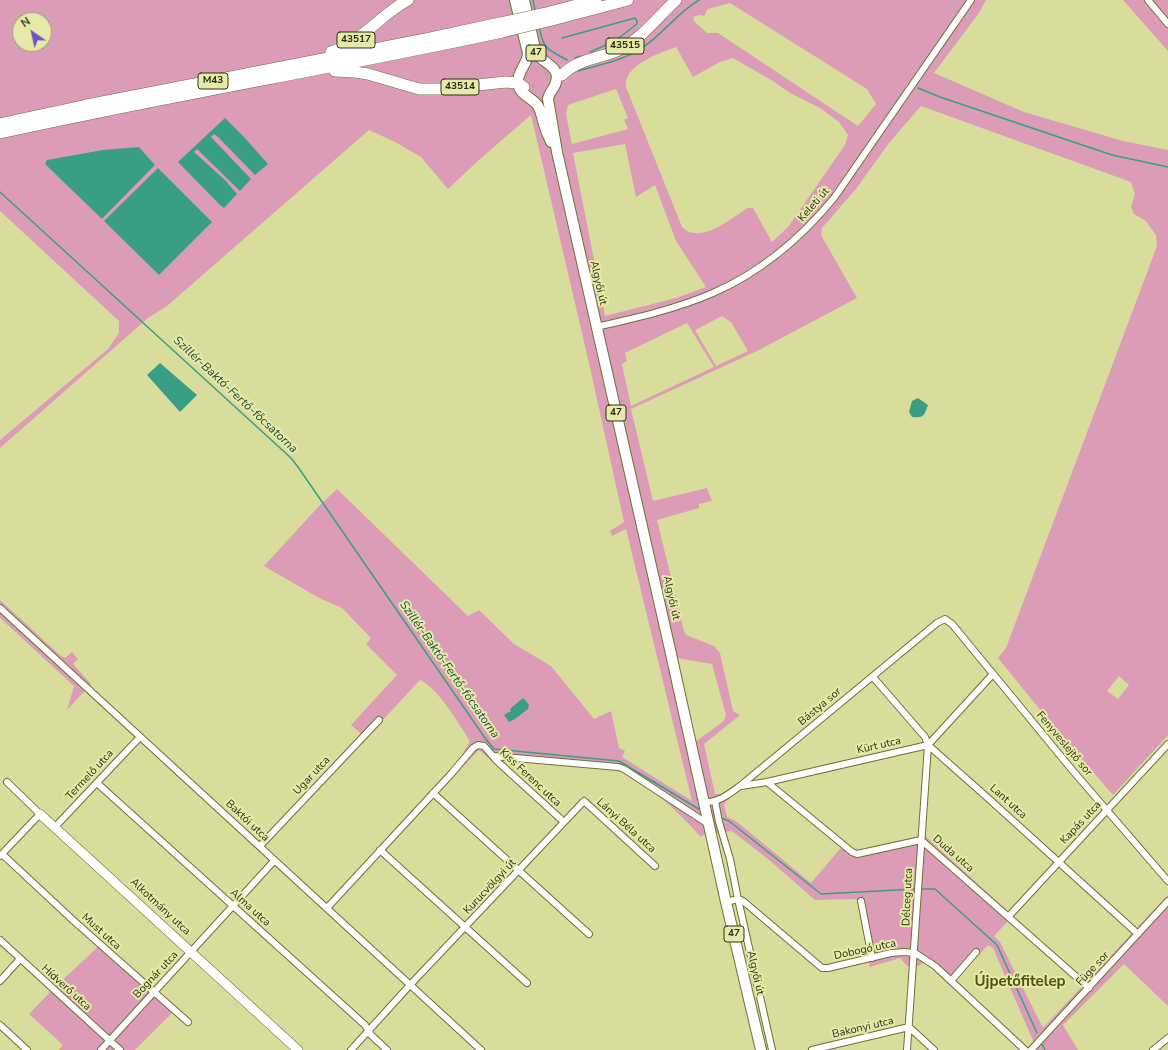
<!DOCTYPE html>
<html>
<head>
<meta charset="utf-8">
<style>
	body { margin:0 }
	#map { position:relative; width:1168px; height:1050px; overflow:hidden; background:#d8dd9c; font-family:"Nunito Sans",sans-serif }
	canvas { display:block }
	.north { position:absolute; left:12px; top:12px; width:40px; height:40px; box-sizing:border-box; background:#e5eaa9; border:1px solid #9ca06e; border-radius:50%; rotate:326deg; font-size:11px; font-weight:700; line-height:16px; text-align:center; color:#2f3016 }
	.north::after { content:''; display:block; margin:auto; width:14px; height:18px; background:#7250ca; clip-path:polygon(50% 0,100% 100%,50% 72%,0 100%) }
</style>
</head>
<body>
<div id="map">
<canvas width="1168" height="1050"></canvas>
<div class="north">N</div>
</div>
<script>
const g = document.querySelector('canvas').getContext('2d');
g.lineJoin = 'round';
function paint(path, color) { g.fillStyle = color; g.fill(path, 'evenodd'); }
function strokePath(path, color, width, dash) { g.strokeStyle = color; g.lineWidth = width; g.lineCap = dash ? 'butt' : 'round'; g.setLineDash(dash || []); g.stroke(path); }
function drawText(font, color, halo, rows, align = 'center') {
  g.font = font + ' "Nunito Sans",sans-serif'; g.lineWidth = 4; g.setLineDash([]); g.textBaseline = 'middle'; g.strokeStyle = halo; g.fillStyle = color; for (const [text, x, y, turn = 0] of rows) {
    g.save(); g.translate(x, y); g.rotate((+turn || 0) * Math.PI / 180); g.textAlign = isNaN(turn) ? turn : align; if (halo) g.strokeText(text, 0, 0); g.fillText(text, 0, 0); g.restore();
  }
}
paint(new Path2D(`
	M 0,0 L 986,0 L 979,13 L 934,73 L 1024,112 L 1123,141 L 1168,150 L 1168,735 L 1113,795 L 1050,722 L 998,658 L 1006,648 L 1157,246 L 1156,235 L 1146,221 L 1134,214 L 1131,207 L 1135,194 L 1131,182 L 921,106 L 889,143 L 856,189 L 822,228 L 821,235 L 857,298 L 757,351 L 631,409 L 653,501 L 707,488 L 712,501 L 699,504 L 699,508 L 657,520 L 684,631 L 686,635 L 714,646 L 720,653 L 733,711 L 740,715 L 704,744 L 715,794 L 721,794 L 731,797 L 724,804 L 727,817 L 736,821 L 811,883 L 845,843 L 855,851 L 924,835 L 1013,916 L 994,936 L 1000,942 L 1043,1028 L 1168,895 L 1168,1006 L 1124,964 L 1063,1025 L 1078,1050 L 1037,1050 L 993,948 L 988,945 L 950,986 L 925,962 L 918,966 L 907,966 L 900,958 L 870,967 L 857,899 L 815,900 L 768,859 L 732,831 L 703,835 L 701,837 C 678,812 652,786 621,771 L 498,759 L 494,763 L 479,750 L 432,799 L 427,794 L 457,764 L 470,741 C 459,724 438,688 420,680 L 366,738 L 351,725 L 397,675 L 366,644 L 371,638 L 342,608 L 319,598 L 264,566 L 320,505 L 337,489 L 468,616 L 479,610 L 514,644 L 551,666 L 594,719 L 611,711 L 619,748 L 625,751 L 622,757 L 692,801 L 626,529 L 612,536 L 610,531 L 624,522 L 589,363 L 531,115 L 480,159 L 448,189 L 421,157 L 395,142 L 369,130 L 167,306 L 148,318 L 140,325 L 0,448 L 0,440 L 108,349 L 119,333 L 119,321 L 0,211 ZM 730,3 L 867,89 L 876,104 L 858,126 L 718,33 L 707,33 L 694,21 L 693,17 L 699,15 L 704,16 L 708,9 ZM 20,20 L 44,20 L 44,44 L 20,44 ZM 676,47 L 693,77 L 720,62 L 733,58 L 773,81 L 790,93 L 820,108 L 839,122 L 848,135 L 845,145 L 788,227 L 772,242 L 753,208 L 747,208 C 731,219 700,245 682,227 L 626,87 C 623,65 660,53 676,47 ZM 616,89 L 628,118 L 624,120 L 628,129 L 572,144 L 566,114 L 568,105 ZM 625,144 L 636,197 L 655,185 L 676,241 L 706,287 L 676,298 L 605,316 L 573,153 ZM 139,147 L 155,165 L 102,219 ZM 722,316 L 731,322 L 748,351 L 716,366 L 695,330 ZM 687,323 L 714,367 L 631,406 L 622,364 L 627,361 L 625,353 ZM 677,658 L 712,664 L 726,715 L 724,721 L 695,742 ZM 1119,676 L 1129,685 L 1118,699 L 1107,691 Z
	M 1123,0 L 1168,0 L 1168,51 Z
	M 0,600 L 61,656 L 65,658 L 72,652 L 78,659 L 73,664 L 91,684 L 67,710 L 74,686 L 0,618 Z
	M 101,944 L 175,1010 L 135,1050 L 59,1050 L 63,1045 L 29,1014 L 53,989 Z`), '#dc9cb8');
paint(new Path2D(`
	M 225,118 L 244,137 L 268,164 L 255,175 L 218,137 L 214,134 L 211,137 L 251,179 L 240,191 L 197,149 L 194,152 L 225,180 L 237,194 L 224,208 L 220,205 L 178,162 Z
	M 139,147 L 155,165 L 102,219 L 45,164 L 47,160 L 103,150 Z
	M 158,168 L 212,222 L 159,275 L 104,221 Z
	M 160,363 L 197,395 L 180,412 L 147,375 Z
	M 918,398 L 928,405 C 924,416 924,418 912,417 L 909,412 L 912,401 Z
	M 523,698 L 526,701 L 529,705 L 528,709 L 515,719 L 509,722 L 504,715 L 511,711 L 510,709 Z`), '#399f84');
strokePath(new Path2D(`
	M 533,0 L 535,10
	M 539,27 C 544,51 548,49 567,60
	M 562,38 L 635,18 L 637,21 L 637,24 L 615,41 L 590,52
	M 575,58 L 581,56
	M 578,71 C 599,65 625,60 642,48 C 663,34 677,13 699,0
	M 918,88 L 940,97 L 1112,155 L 1168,167
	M 0,192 L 291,458 L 298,467 L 485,738 L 494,749 L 619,761 L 702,811
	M 721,818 L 729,821 L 821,894 L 916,889
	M 920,889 L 935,889 L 997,945 L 1037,1033
	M 1042,1044 L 1045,1050`), '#399f84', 1.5);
const street = new Path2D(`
	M 1148,0 L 1168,24
	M 596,327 C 636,318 676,309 713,293 C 761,272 801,238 834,198 L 971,0
	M 0,608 L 481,1050
	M 873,677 L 925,737 L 928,745 L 989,799 L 1138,934
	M 493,756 L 618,767 L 624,769 L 708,824
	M 767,782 L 852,852 L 857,854 L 921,840 L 1089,988
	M 97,783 L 365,1025 L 371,1035 L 387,1050
	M 741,786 L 767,782 L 928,745 L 993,674
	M 433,793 L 589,934
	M 715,801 L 719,822 L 730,859 L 738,899 L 772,1050
	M 704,802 C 718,803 729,794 740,786 L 937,623 L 945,619 L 952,624 L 1073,771 L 1168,881
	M 55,827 L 140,737
	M 260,846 L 379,720
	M 380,850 L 527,983
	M 2,854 L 75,922 L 188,1022
	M 0,856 L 40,814 L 7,782
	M 861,901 L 872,958
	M 726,902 L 738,899 L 743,901 L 822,968 L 828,968 L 891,953 L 904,952 L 915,953 L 935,966 L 1025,1050
	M 327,908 L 452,773 L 473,748 L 478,745 L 484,746 L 498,762 L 564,822
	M 1009,916 L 1168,744
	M 0,940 L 120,1050
	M 0,981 L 20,959
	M 951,981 L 976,952
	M 0,1025 L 27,1050
	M 101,1050 L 274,861
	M 351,1050 L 410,985 L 584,801 L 655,866
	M 812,1050 L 909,1027 L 934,1050
	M 907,1050 L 928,745
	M 1031,1050 L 1168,901
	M 1153,1050 L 1168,1038`);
const secondary = new Path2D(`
	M 40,814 L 298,1050`);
const primary = new Path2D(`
	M 515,0 L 528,53 C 528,64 517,71 518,83 C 519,95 532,97 538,106 C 542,113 542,120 545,127 C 546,132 549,137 551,142
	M 524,0 L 536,53 C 542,63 561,66 556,82 C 555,88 549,92 548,99 L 557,152 L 669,645 L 726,902 L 761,1050`);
const highway = new Path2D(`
	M 550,12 L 596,0
	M 552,20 L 628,0
	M 331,52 C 363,41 380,15 408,0
	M 335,71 L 355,72 L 368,74 L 419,89 L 440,89 L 506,82 L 518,83 L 524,87
	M 562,75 C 577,59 602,58 621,49 C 643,37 658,17 676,0
	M 0,124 L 87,105 L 426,39 L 500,23
	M 0,133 C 167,96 335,68 502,32`);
strokePath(street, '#6d7133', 8);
strokePath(secondary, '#6d7133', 10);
strokePath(primary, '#6d7133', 12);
strokePath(highway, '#6d7133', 12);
strokePath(street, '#fff', 6);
strokePath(secondary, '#fff', 9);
strokePath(primary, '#fff', 10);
strokePath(highway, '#fff', 11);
const highwayBridge = new Path2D(`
	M 500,23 L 550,12
	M 502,32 L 552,20`);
strokePath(highwayBridge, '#6d7133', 12, []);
strokePath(highwayBridge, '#fff', 11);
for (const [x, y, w] of [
	[356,40,38],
	[625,46,38],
	[536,53,20],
	[213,81,30],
	[460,87,38],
	[616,413,20],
	[734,934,20]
]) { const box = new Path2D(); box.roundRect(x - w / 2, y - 8, w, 16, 3); g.fillStyle = '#e5eaa9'; g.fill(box); strokePath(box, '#2f3016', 1); }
drawText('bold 10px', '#2f3016', null, [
	["43517",356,40],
	["43515",625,46],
	["47",536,53],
	["M43",213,81],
	["43514",460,87],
	["47",616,413],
	["47",734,934]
]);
drawText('11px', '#2f3016', '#e5eaa9', [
	["Keleti út",814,205,-49],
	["Algyői út",598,283,77],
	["Algyői út",671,598,77],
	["Bástya sor",820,707,-40],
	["Fenyveslejtő sor",1064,744,50],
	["Kürt utca",879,746,-13],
	["Termelő utca",90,775,-47],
	["Ugar utca",312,776,-47],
	["Kiss Ferenc utca",530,778,43],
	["Lant utca",1008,802,42],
	["Baktói utca",247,821,43],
	["Kapás utca",1081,823,-47],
	["Lányi Béla utca",626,826,42],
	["Duda utca",953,854,41],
	["Kurucvölgyi út",490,887,-47],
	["Délceg utca",908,897,-87],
	["Alkotmány utca",160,907,43],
	["Alma utca",250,908,42],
	["Must utca",101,932,42],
	["Dobogó utca",865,950,-12],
	["Füge sor",1093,969,-47],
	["Algyői út",755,973,77],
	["Bognár utca",156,975,-47],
	["Hídverő utca",66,988,42],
	["Bakonyi utca",863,1028,-13]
]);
drawText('italic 12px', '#224d41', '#e5eaa9', [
	["Szillér-Baktó-Fertő-főcsatorna",235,395,43],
	["Szillér-Baktó-Fertő-főcsatorna",449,670,55]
]);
drawText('bold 15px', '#505211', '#e5eaa9', [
	["Újpetőfitelep",1020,982]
]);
</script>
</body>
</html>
